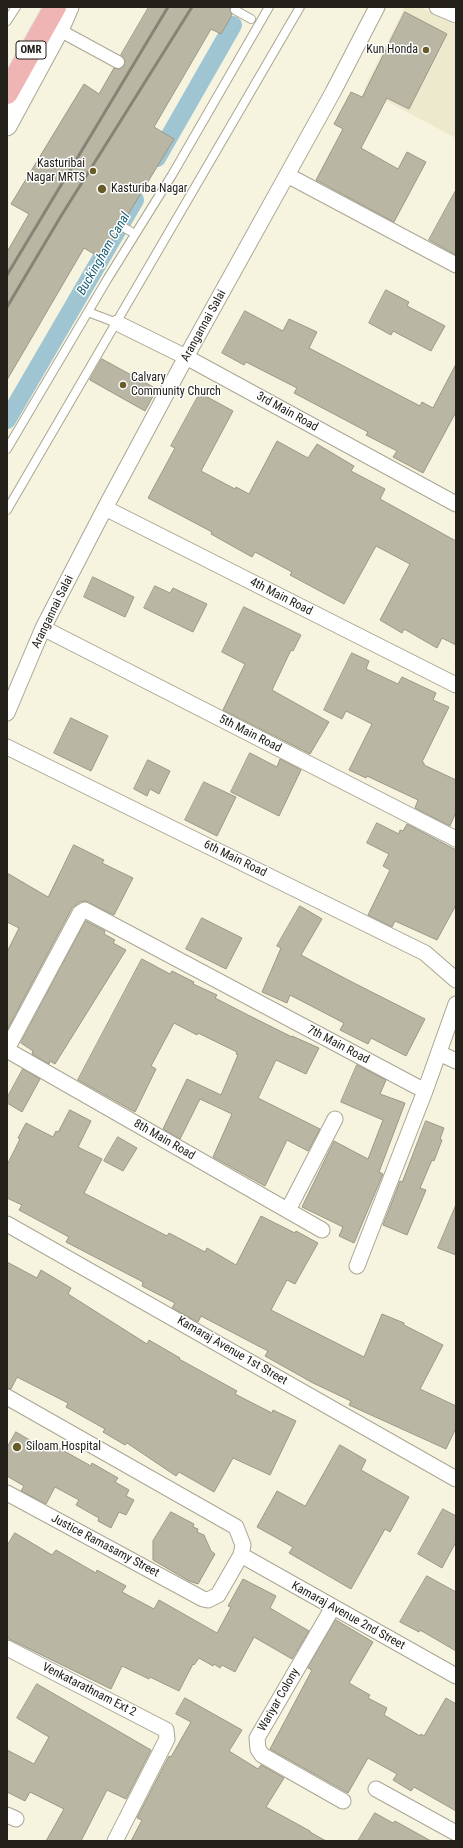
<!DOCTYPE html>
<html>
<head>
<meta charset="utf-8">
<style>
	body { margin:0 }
	#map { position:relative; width:463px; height:1848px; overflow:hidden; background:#f6f3de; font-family:"Roboto Condensed",sans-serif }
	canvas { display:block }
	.frame { position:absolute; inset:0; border:8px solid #23211a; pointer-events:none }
</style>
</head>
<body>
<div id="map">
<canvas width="463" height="1848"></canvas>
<div class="frame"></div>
</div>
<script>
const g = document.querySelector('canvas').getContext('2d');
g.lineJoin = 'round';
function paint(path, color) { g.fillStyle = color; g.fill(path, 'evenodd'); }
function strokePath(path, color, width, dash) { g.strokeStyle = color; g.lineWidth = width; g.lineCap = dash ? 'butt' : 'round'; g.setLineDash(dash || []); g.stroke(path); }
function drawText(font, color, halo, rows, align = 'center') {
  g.font = font + ' "Roboto Condensed",sans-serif'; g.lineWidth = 3; g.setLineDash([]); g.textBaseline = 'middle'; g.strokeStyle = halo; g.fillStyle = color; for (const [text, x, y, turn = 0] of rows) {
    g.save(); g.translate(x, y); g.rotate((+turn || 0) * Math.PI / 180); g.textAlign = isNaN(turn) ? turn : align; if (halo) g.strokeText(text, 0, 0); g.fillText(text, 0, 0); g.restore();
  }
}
paint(new Path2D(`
	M 405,7 L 420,7 L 456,25 L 456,138 L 364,89 Z`), '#ede9cd');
strokePath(new Path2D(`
	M 157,158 L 233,25
	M 7,420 L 135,200`), '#9fc5d3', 18);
const building = new Path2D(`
	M 149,7 L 230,7 L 230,10 L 232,15 L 221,34 L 211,29 L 154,127 L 174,139 L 124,221 L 121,221 L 116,223 L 116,226 L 118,231 L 101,258 L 84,248 L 7,380 L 7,252 L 29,214 L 11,204 L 84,84 L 99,94 L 114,68 L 119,69 L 124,66 L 125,61 L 121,55 Z
	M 405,12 L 447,34 L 409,109 L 387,98 L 361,148 L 398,169 L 407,152 L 426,162 L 394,222 L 316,180 L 343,129 L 334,124 L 351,92 L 362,97 Z
	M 456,190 L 456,255 L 429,240 Z
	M 386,290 L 409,302 L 407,306 L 445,326 L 431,351 L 393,331 L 391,335 L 369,323 Z
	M 245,311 L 283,331 L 289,319 L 317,332 L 309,348 L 420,406 L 422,402 L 433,408 L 456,364 L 456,412 L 423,473 L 393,457 L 397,451 L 366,435 L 368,432 L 294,393 L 297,388 L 246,362 L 244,365 L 222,353 Z
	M 102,359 L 157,389 L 145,411 L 90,380 Z
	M 200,393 L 233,411 L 201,471 L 235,489 L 236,487 L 249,494 L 277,441 L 308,458 L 317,444 L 354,466 L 351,471 L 385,489 L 380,499 L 456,541 L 456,645 L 442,638 L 437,648 L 404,629 L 402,633 L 380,620 L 410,564 L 376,546 L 344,604 L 290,575 L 292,572 L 255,552 L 252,557 L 211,534 L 212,532 L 148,498 L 175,448 L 171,446 Z
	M 93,577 L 134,597 L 125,617 L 84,597 Z
	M 155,586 L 170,593 L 173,588 L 207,604 L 193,632 L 144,608 Z
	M 244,607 L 301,635 L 293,651 L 291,650 L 272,690 L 329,722 L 310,754 L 223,710 L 245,664 L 222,652 Z
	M 352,653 L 369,661 L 366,669 L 398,684 L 402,677 L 436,693 L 433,700 L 449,707 L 422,762 L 424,763 L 424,765 L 456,780 L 456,812 L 450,826 L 415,808 L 418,800 L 367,776 L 366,778 L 349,770 L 372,724 L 346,711 L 342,719 L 324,710 Z
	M 71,718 L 108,736 L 91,771 L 54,753 Z
	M 250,753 L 277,767 L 280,759 L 301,770 L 279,816 L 231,792 Z
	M 148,760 L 170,771 L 159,794 L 150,789 L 147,796 L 134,789 Z
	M 204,782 L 236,797 L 217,836 L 185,820 Z
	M 377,823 L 399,834 L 400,830 L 403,831 L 407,824 L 456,850 L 456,905 L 437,940 L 395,921 L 392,927 L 368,915 L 390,870 L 383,866 L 389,854 L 367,843 Z
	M 74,845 L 104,860 L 102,863 L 133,878 L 114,915 L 85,901 L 80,902 L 72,908 L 7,1030 L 7,952 L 19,928 L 7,922 L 7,873 L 48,897 Z
	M 300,906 L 322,919 L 301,955 L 350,981 L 425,1019 L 406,1056 L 371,1038 L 368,1044 L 340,1030 L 344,1023 L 290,995 L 287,1003 L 262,992 L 281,948 L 277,946 Z
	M 202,918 L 242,938 L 226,969 L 186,949 Z
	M 86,921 L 105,931 L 104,934 L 115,940 L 113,943 L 126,950 L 55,1064 L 50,1061 L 49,1064 L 32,1054 L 33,1051 L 21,1043 Z
	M 142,959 L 170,974 L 172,971 L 194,982 L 193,984 L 217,995 L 215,998 L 248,1015 L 292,1037 L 292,1036 L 319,1048 L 306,1074 L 276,1060 L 258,1098 L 320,1129 L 308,1151 L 287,1140 L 265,1186 L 213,1157 L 232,1114 L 200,1099 L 180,1139 L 163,1129 L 187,1079 L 221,1095 L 238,1055 L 236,1054 L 237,1052 L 198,1033 L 197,1035 L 174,1023 L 151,1066 L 156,1069 L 135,1112 L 78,1080 Z
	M 357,1065 L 386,1080 L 380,1094 L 405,1103 L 379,1172 L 383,1174 L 354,1243 L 339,1236 L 343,1227 L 302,1207 L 334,1141 L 368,1159 L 383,1120 L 341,1102 Z
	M 23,1069 L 40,1079 L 22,1112 L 7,1103 L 7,1098 Z
	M 70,1110 L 91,1121 L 78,1147 L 102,1159 L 84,1193 L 167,1236 L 169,1233 L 205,1252 L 207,1248 L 236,1265 L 261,1216 L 295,1233 L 296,1231 L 318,1243 L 295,1284 L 287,1280 L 271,1310 L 364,1357 L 382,1314 L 404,1323 L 404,1325 L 443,1345 L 420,1389 L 456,1406 L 456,1428 L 446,1449 L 349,1405 L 351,1401 L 313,1383 L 265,1356 L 268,1351 L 201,1316 L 198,1322 L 172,1308 L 175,1303 L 142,1286 L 143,1282 L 66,1242 L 69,1237 L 19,1210 L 22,1205 L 7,1198 L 7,1165 L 20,1139 L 18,1138 L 26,1123 L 53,1137 L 56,1131 L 58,1132 Z
	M 426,1121 L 444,1128 L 440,1139 L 442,1140 L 434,1161 L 432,1160 L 420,1188 L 426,1190 L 407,1235 L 383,1225 L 400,1181 L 402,1182 Z
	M 118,1137 L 137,1148 L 123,1171 L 104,1161 Z
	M 456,1205 L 456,1255 L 438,1248 Z
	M 7,1262 L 37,1278 L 41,1270 L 71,1288 L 68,1294 L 147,1344 L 149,1340 L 180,1358 L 179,1359 L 237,1391 L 235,1394 L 272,1413 L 273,1410 L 296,1421 L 270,1475 L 233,1458 L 214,1492 L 179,1472 L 176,1476 L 127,1443 L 125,1445 L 103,1432 L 105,1429 L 66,1407 L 68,1403 L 17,1377 L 11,1389 L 7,1388 Z
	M 16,1432 L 45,1449 L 48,1442 L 91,1466 L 92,1463 L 118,1478 L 115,1482 L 129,1490 L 126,1496 L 134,1500 L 126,1515 L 119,1512 L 111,1528 L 98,1521 L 99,1518 L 76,1505 L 79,1500 L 55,1487 L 46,1504 L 21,1491 L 24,1486 L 7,1476 L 7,1448 Z
	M 340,1445 L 366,1460 L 361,1470 L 409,1497 L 390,1532 L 385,1529 L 351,1589 L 289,1553 L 293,1547 L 257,1527 L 277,1491 L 305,1506 Z
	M 443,1509 L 456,1516 L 456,1542 L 442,1568 L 418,1554 Z
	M 171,1512 L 194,1524 L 193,1527 L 198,1529 L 197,1532 L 204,1535 L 211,1551 L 215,1554 L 198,1584 L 189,1581 L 153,1560 L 153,1541 Z
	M 15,1533 L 52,1555 L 56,1550 L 96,1573 L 97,1570 L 126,1586 L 122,1592 L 154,1609 L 159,1600 L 217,1633 L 231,1607 L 228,1606 L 243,1579 L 276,1596 L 270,1608 L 309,1631 L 292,1659 L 254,1637 L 235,1672 L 222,1665 L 220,1668 L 214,1664 L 213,1666 L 199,1658 L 194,1665 L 193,1664 L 179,1691 L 150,1677 L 149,1679 L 122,1666 L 111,1689 L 7,1638 L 7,1546 Z
	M 427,1576 L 456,1592 L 456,1651 L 420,1630 L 419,1632 L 400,1622 Z
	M 336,1620 L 373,1642 L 349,1683 L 370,1695 L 368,1698 L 387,1708 L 384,1715 L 420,1736 L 421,1734 L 424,1736 L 446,1698 L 456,1704 L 456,1811 L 414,1787 L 411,1791 L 393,1780 L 397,1774 L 368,1758 L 348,1793 L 270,1749 L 312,1670 L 308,1668 Z
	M 37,1684 L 151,1750 L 126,1799 L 107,1790 L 81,1841 L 46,1841 L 64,1809 L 30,1792 L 25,1801 L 7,1792 L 7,1750 L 34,1764 L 49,1737 L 17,1718 Z
	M 185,1698 L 242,1730 L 229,1751 L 258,1769 L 261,1765 L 284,1778 L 266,1807 L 310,1831 L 310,1832 L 326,1841 L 131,1841 L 142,1820 L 137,1818 L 169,1756 L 171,1757 L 191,1722 L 176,1714 Z
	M 375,1813 L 393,1823 L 395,1821 L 431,1841 L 358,1841 Z`);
paint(building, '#b9b6a3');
strokePath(building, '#9b9885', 1);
const service = new Path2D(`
	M 235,10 L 251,19
	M 7,21 L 16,7
	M 121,226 L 130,231
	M 88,312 L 117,323
	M 7,449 L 108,278 L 172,175 L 269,7
	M 7,510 L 300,7`);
const pedestrian = new Path2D(`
	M 59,30 L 118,62`);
const minor = new Path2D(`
	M 437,7 L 456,15
	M 287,175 L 456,265
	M 117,323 L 186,357 L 456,504
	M 105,508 L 456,685
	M 43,628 L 456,839
	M 7,713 L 43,628 L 105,508 L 186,357 L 333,92 L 377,7
	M 7,747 L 425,953 L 456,980
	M 7,1049 L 80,913 L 85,910 L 425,1091 L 357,1266
	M 7,1050 L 322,1230
	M 439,1053 L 456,1061
	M 425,1091 L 456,1004
	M 288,1210 L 335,1119
	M 7,1224 L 456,1479
	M 7,1397 L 236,1527 L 243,1545 L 241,1555 L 218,1595 L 208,1600 L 203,1599 L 7,1493
	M 241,1555 L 456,1676
	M 333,1607 L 257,1738 L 258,1749 L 262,1755 L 343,1801
	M 7,1648 L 166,1730 L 167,1739 L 115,1841
	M 376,1789 L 456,1833
	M 7,1815 L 16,1819`);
const tertiary = new Path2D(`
	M 7,126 L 59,30 L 69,7`);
const primary = new Path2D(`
	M 7,93 L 55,7`);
strokePath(service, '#a9a693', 10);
strokePath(pedestrian, '#a9a693', 14);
strokePath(minor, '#a9a693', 17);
strokePath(tertiary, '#a9a693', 21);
strokePath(primary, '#e0e0df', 24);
strokePath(service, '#fff', 8);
strokePath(pedestrian, '#fff', 12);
strokePath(minor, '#fff', 15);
strokePath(tertiary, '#fff', 19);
strokePath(primary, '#efb5b5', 22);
strokePath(new Path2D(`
	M 7,275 L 168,7
	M 7,307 L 61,216 L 192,7`), '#868476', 3);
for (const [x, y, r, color] of [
	[426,50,4,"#695b28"],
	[93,171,4,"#695b28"],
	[102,189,5,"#695b28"],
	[123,385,4,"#695b28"],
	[17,1447,5,"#695b28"]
]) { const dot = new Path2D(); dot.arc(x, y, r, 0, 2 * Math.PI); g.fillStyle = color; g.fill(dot); strokePath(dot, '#fff', 1.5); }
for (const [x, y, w] of [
	[31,50,30]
]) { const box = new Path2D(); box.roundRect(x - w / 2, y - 9, w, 18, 3); g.fillStyle = '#fff'; g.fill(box); strokePath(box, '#23211a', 1); }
drawText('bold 11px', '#23211a', null, [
	["OMR",31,50]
]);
drawText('12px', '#23211a', '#fff', [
	["Kun Honda",418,50,"right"],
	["Kasturibai",85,164,"right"],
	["Nagar MRTS",85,178,"right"],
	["Kasturiba Nagar",111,189],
	["Calvary",131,378],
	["Community Church",131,392],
	["Siloam Hospital",26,1447]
], 'left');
drawText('12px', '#23211a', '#fff', [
	["Arangannai Salai",204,326,-61],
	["3rd Main Road",287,412,29],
	["4th Main Road",281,597,27],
	["Arangannai Salai",53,612,-64],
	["5th Main Road",250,734,27],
	["6th Main Road",235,859,26],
	["7th Main Road",338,1045,28],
	["8th Main Road",164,1140,30],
	["Kamaraj Avenue 1st Street",232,1351,30],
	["Justice Ramasamy Street",105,1546,28],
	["Kamaraj Avenue 2nd Street",348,1616,29],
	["Venkatarathnam Ext 2",89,1690,27],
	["Wariyar Colony",279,1700,-60]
]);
drawText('italic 13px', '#175e74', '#fff', [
	["Buckingham Canal",104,254,-60]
]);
</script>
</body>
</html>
